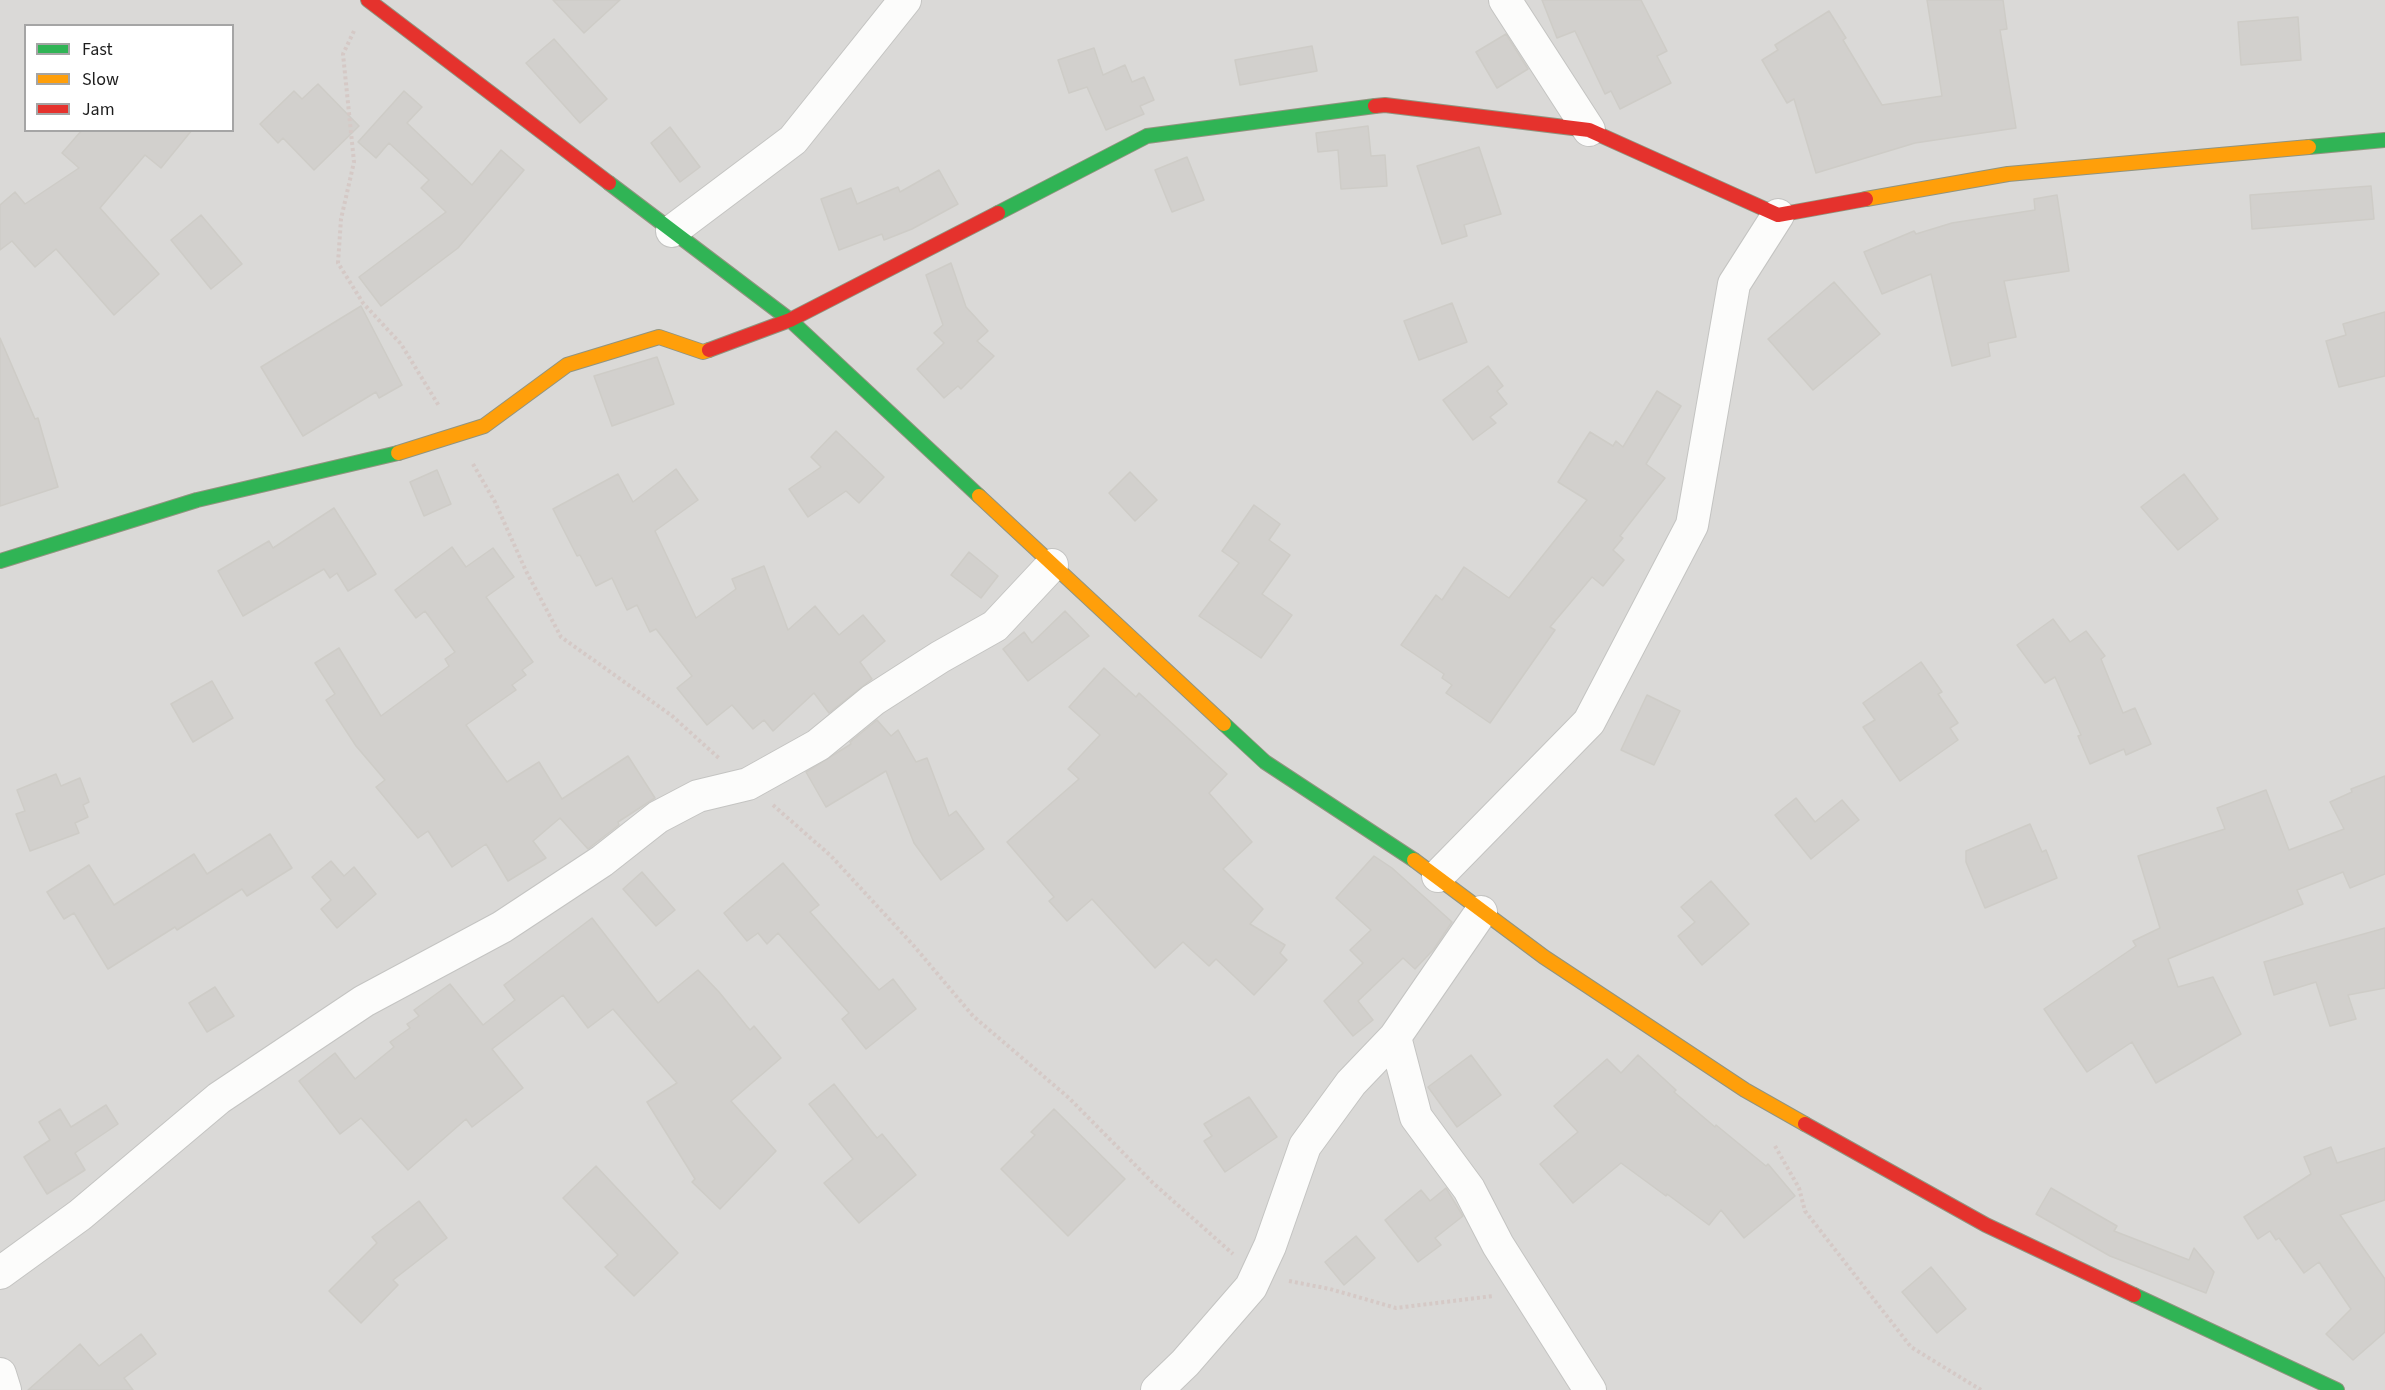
<!DOCTYPE html>
<html>
<head>
<meta charset="utf-8">
<style>
	body { margin:0 }
	#map { position:relative; width:2385px; height:1390px; overflow:hidden; background:#ebeae6; font-family:"Source Sans 3",sans-serif }
	canvas { display:block }
	.legend { position:absolute; left:24px; top:24px; width:210px; height:108px; box-sizing:border-box; background:#fff; border:2px solid #a5a5a5; margin:0; padding:8px 10px; list-style:none; font-size:18px; color:#1d1d1d }
	.legend li { display:flex; align-items:center; gap:12px; height:30px }
	.legend b { width:30px; border:2px solid #a5a5a5 }
</style>
</head>
<body>
<div id="map">
<canvas width="2385" height="1390"></canvas>
<ul class="legend">
<li><b style="height:8px;background:#30b455"></b>Fast</li>
<li><b style="height:8px;background:#ff9f0a"></b>Slow</li>
<li><b style="height:8px;background:#e5322d"></b>Jam</li>
</ul>
</div>
<script>
const g = document.querySelector('canvas').getContext('2d');
g.lineJoin = 'round';
function paint(path, color) { g.fillStyle = color; g.fill(path, 'evenodd'); }
function strokePath(path, color, width, dash) { g.strokeStyle = color; g.lineWidth = width; g.lineCap = dash ? 'butt' : 'round'; g.setLineDash(dash || []); g.stroke(path); }
paint(new Path2D(`
	M 0,0 L 2385,0 L 2385,1390 L 0,1390 ZM 26,26 L 232,26 L 232,130 L 26,130 Z`), '#dad9d7');
const building = new Path2D(`
	M 553,0 L 620,0 L 584,33 Z
	M 1542,0 L 1641,0 L 1667,51 L 1657,56 L 1671,83 L 1620,109 L 1611,91 L 1605,94 L 1575,31 L 1557,38 Z
	M 1927,0 L 2003,0 L 2007,29 L 2000,30 L 2016,128 L 1915,143 L 1816,173 L 1794,99 L 1787,103 L 1762,60 L 1778,50 L 1775,45 L 1829,11 L 1846,38 L 1843,40 L 1882,105 L 1942,96 Z
	M 2298,17 L 2301,60 L 2241,65 L 2238,22 Z
	M 1506,34 L 1528,69 L 1497,88 L 1476,52 Z
	M 554,39 L 607,99 L 580,123 L 526,63 Z
	M 1312,46 L 1317,71 L 1240,85 L 1235,60 Z
	M 1094,48 L 1103,75 L 1125,65 L 1132,82 L 1144,77 L 1154,100 L 1140,106 L 1144,114 L 1106,130 L 1087,87 L 1069,93 L 1058,60 Z
	M 318,84 L 359,126 L 314,170 L 283,138 L 278,143 L 260,124 L 294,91 L 302,99 Z
	M 404,91 L 422,107 L 407,123 L 472,185 L 501,150 L 524,170 L 458,248 L 381,306 L 359,277 L 446,212 L 421,188 L 429,180 L 389,143 L 376,158 L 358,142 Z
	M 1368,126 L 1371,156 L 1385,155 L 1387,186 L 1341,189 L 1338,150 L 1318,152 L 1316,133 Z
	M 670,127 L 700,167 L 680,182 L 651,143 Z
	M 82,130 L 192,130 L 161,168 L 145,155 L 100,208 L 159,274 L 114,315 L 56,249 L 35,267 L 12,241 L 0,250 L 0,205 L 15,192 L 25,204 L 79,168 L 62,153 Z
	M 1479,147 L 1501,214 L 1464,225 L 1467,236 L 1442,244 L 1417,166 Z
	M 1187,157 L 1204,200 L 1172,212 L 1155,170 Z
	M 939,170 L 958,204 L 912,229 L 884,240 L 882,234 L 839,250 L 821,199 L 851,188 L 857,204 L 898,187 L 900,192 Z
	M 2371,186 L 2374,219 L 2252,229 L 2250,195 Z
	M 2057,195 L 2069,271 L 2004,281 L 2016,337 L 1988,343 L 1990,356 L 1952,366 L 1931,274 L 1882,294 L 1864,252 L 1914,231 L 1916,234 L 1952,223 L 2035,210 L 2034,199 Z
	M 201,215 L 242,264 L 211,289 L 171,240 Z
	M 951,263 L 966,307 L 988,331 L 977,341 L 994,356 L 961,389 L 958,386 L 944,398 L 917,369 L 944,343 L 934,333 L 943,325 L 926,275 Z
	M 1834,282 L 1880,334 L 1813,390 L 1768,339 Z
	M 1452,303 L 1467,342 L 1419,360 L 1404,321 Z
	M 361,306 L 402,385 L 379,398 L 376,392 L 303,436 L 261,367 Z
	M 2385,312 L 2385,376 L 2339,387 L 2326,341 L 2346,335 L 2343,324 Z
	M 0,338 L 35,419 L 38,418 L 58,487 L 0,506 Z
	M 657,357 L 674,404 L 612,426 L 594,376 Z
	M 1488,366 L 1503,386 L 1497,391 L 1507,404 L 1490,417 L 1496,423 L 1473,440 L 1443,400 Z
	M 1657,391 L 1681,406 L 1646,464 L 1665,478 L 1620,536 L 1623,538 L 1613,550 L 1624,560 L 1603,586 L 1592,577 L 1550,627 L 1555,630 L 1490,723 L 1446,693 L 1452,685 L 1442,678 L 1444,674 L 1401,645 L 1436,595 L 1442,600 L 1464,567 L 1509,598 L 1587,500 L 1558,482 L 1590,432 L 1613,446 L 1616,441 L 1623,447 Z
	M 836,431 L 884,477 L 859,503 L 846,491 L 808,517 L 789,489 L 821,467 L 811,457 Z
	M 676,469 L 698,500 L 655,531 L 696,618 L 736,589 L 732,579 L 764,566 L 788,630 L 815,606 L 839,635 L 863,615 L 885,641 L 860,662 L 872,679 L 829,713 L 814,693 L 773,731 L 764,720 L 753,729 L 732,705 L 707,725 L 677,688 L 692,676 L 656,629 L 650,632 L 637,605 L 627,610 L 612,578 L 596,586 L 580,555 L 577,556 L 553,509 L 618,474 L 633,502 Z
	M 437,470 L 451,504 L 424,516 L 410,482 Z
	M 1130,472 L 1157,500 L 1135,521 L 1109,493 Z
	M 2184,474 L 2218,519 L 2178,550 L 2141,507 Z
	M 1254,505 L 1280,524 L 1269,540 L 1290,555 L 1262,594 L 1292,615 L 1261,658 L 1199,616 L 1239,563 L 1222,551 Z
	M 334,508 L 376,574 L 348,591 L 337,573 L 330,578 L 324,569 L 243,616 L 218,571 L 269,541 L 273,548 Z
	M 452,547 L 466,567 L 493,548 L 514,577 L 486,597 L 533,662 L 522,670 L 526,675 L 512,685 L 516,690 L 466,725 L 507,782 L 539,762 L 562,799 L 628,756 L 655,798 L 618,822 L 619,825 L 588,849 L 560,818 L 533,841 L 546,858 L 508,881 L 486,844 L 452,867 L 428,831 L 418,838 L 376,787 L 385,780 L 356,746 L 326,700 L 335,694 L 315,663 L 339,648 L 381,716 L 449,666 L 445,659 L 455,652 L 425,611 L 416,618 L 395,590 Z
	M 969,552 L 998,576 L 981,598 L 951,575 Z
	M 1065,611 L 1089,636 L 1028,681 L 1003,649 L 1024,632 L 1032,643 Z
	M 2053,619 L 2070,642 L 2086,631 L 2105,656 L 2101,659 L 2123,713 L 2135,708 L 2151,744 L 2126,755 L 2124,749 L 2090,764 L 2078,736 L 2081,735 L 2055,677 L 2045,683 L 2017,645 Z
	M 1921,662 L 1942,692 L 1938,694 L 1958,723 L 1950,728 L 1958,740 L 1900,781 L 1863,727 L 1875,720 L 1863,703 Z
	M 1104,668 L 1136,697 L 1139,693 L 1227,774 L 1209,793 L 1252,842 L 1223,869 L 1263,909 L 1250,924 L 1285,945 L 1280,953 L 1287,960 L 1254,995 L 1216,959 L 1209,966 L 1183,942 L 1155,968 L 1092,899 L 1067,921 L 1049,901 L 1054,897 L 1007,842 L 1079,779 L 1068,769 L 1100,735 L 1069,707 Z
	M 212,681 L 233,718 L 193,742 L 171,704 Z
	M 1647,695 L 1680,711 L 1654,765 L 1621,750 Z
	M 877,720 L 891,736 L 898,730 L 916,762 L 927,758 L 949,816 L 956,811 L 984,849 L 941,880 L 914,843 L 886,771 L 826,807 L 806,772 L 851,744 L 850,742 Z
	M 56,774 L 61,786 L 80,778 L 89,802 L 83,805 L 88,817 L 75,823 L 79,833 L 30,851 L 16,814 L 25,811 L 17,790 Z
	M 2385,776 L 2385,874 L 2350,888 L 2343,872 L 2297,890 L 2303,904 L 2168,959 L 2178,987 L 2213,977 L 2241,1034 L 2156,1083 L 2132,1042 L 2087,1072 L 2044,1009 L 2136,946 L 2133,941 L 2160,928 L 2138,856 L 2225,829 L 2217,808 L 2266,790 L 2289,850 L 2344,829 L 2330,802 L 2352,792 L 2351,789 Z
	M 1796,798 L 1815,822 L 1842,800 L 1859,820 L 1811,859 L 1775,815 Z
	M 2030,824 L 2042,852 L 2046,850 L 2057,878 L 1985,908 L 1966,862 L 1966,851 Z
	M 270,834 L 292,868 L 247,896 L 242,889 L 177,930 L 175,927 L 108,969 L 74,913 L 64,919 L 47,892 L 89,865 L 114,905 L 194,854 L 207,874 Z
	M 1374,856 L 1392,868 L 1452,922 L 1434,949 L 1415,969 L 1403,958 L 1358,1001 L 1373,1020 L 1353,1036 L 1324,1001 L 1363,963 L 1350,950 L 1371,930 L 1336,898 Z
	M 331,861 L 344,876 L 354,867 L 376,894 L 337,928 L 321,909 L 331,900 L 312,877 Z
	M 783,863 L 819,905 L 810,912 L 879,990 L 893,979 L 916,1009 L 866,1049 L 842,1019 L 849,1013 L 778,933 L 767,944 L 758,933 L 747,941 L 724,913 Z
	M 642,872 L 675,910 L 656,926 L 623,889 Z
	M 1711,881 L 1749,924 L 1702,965 L 1678,936 L 1695,922 L 1681,907 Z
	M 592,918 L 658,1003 L 698,970 L 719,992 L 750,1030 L 754,1026 L 781,1058 L 731,1101 L 776,1151 L 720,1209 L 692,1182 L 695,1179 L 647,1102 L 677,1083 L 613,1009 L 588,1028 L 563,995 L 492,1049 L 523,1088 L 472,1127 L 466,1119 L 408,1170 L 361,1118 L 340,1134 L 299,1081 L 335,1053 L 355,1079 L 394,1047 L 390,1042 L 410,1028 L 407,1024 L 419,1016 L 414,1010 L 450,984 L 483,1025 L 515,1000 L 504,985 Z
	M 2385,928 L 2385,988 L 2348,995 L 2356,1019 L 2330,1026 L 2316,982 L 2274,995 L 2264,962 Z
	M 215,987 L 234,1016 L 207,1032 L 189,1003 Z
	M 1471,1055 L 1501,1095 L 1457,1127 L 1428,1087 Z
	M 1638,1055 L 1676,1090 L 1674,1092 L 1715,1127 L 1716,1125 L 1766,1166 L 1768,1164 L 1795,1196 L 1744,1238 L 1721,1210 L 1709,1225 L 1667,1194 L 1666,1196 L 1621,1163 L 1573,1203 L 1540,1164 L 1578,1132 L 1554,1106 L 1607,1059 L 1621,1073 Z
	M 834,1084 L 877,1138 L 882,1134 L 916,1175 L 859,1223 L 824,1183 L 853,1159 L 809,1104 Z
	M 1249,1097 L 1277,1137 L 1225,1172 L 1204,1141 L 1212,1136 L 1204,1124 Z
	M 106,1105 L 118,1124 L 75,1153 L 85,1170 L 47,1194 L 24,1157 L 50,1140 L 39,1122 L 60,1109 L 71,1127 Z
	M 1054,1109 L 1125,1179 L 1068,1236 L 1001,1169 L 1035,1135 L 1031,1132 Z
	M 2331,1147 L 2337,1163 L 2385,1148 L 2385,1200 L 2340,1215 L 2385,1279 L 2385,1332 L 2353,1360 L 2326,1334 L 2351,1309 L 2319,1262 L 2304,1273 L 2279,1238 L 2276,1240 L 2270,1231 L 2258,1239 L 2244,1217 L 2311,1174 L 2304,1157 Z
	M 596,1166 L 678,1253 L 634,1296 L 605,1267 L 618,1255 L 563,1198 Z
	M 1446,1188 L 1463,1216 L 1435,1238 L 1441,1245 L 1418,1262 L 1385,1220 L 1421,1190 L 1430,1201 Z
	M 2051,1188 L 2117,1226 L 2114,1231 L 2189,1260 L 2194,1248 L 2214,1272 L 2206,1293 L 2110,1256 L 2036,1214 Z
	M 419,1201 L 447,1238 L 393,1280 L 398,1285 L 361,1323 L 329,1291 L 377,1243 L 372,1237 Z
	M 1356,1236 L 1375,1258 L 1344,1285 L 1325,1262 Z
	M 1931,1267 L 1966,1309 L 1937,1333 L 1902,1292 Z
	M 141,1334 L 156,1354 L 124,1378 L 133,1390 L 28,1390 L 80,1344 L 99,1366 Z`);
paint(building, '#d2d0cd');
strokePath(building, '#ceccc7', 1.5);
const street = new Path2D(`
	M 1505,0 L 1589,130
	M 672,231 L 793,140 L 905,0
	M 1438,876 L 1589,722 L 1692,525 L 1734,284 L 1778,215
	M 1395,1037 L 1416,1117 L 1469,1189 L 1498,1245 L 1590,1390
	M 0,1273 L 80,1215 L 219,1098 L 364,1001 L 502,927 L 602,861 L 658,817 L 698,796 L 748,784 L 818,745 L 873,700 L 940,657 L 995,626 L 1052,565
	M 0,1374 L 5,1390
	M 1157,1390 L 1185,1363 L 1251,1287 L 1270,1246 L 1305,1146 L 1351,1083 L 1395,1037 L 1481,912`);
const fast = new Path2D(`
	M 2309,147 L 2385,140
	M 609,183 L 790,320 L 979,496
	M 998,213 L 1147,136 L 1375,106
	M 0,561 L 197,500 L 398,453
	M 1224,724 L 1265,762 L 1414,860
	M 2134,1295 L 2337,1390`);
const slow = new Path2D(`
	M 1866,199 L 2008,174 L 2309,147
	M 398,453 L 484,426 L 567,365 L 659,337 L 703,352 L 709,350
	M 979,496 L 1224,724
	M 1414,860 L 1544,957 L 1745,1090 L 1805,1124`);
const jam = new Path2D(`
	M 368,0 L 609,183
	M 1375,106 L 1385,105 L 1589,130 L 1778,215 L 1866,199
	M 709,350 L 790,320 L 998,213
	M 1805,1124 L 1986,1225 L 2134,1295`);
strokePath(street, '#c4c4c2', 34);
strokePath(fast, '#91947f', 16);
strokePath(slow, '#91947f', 16);
strokePath(jam, '#91947f', 16);
strokePath(new Path2D(`
	M 354,31 L 343,54 L 354,162 L 341,219 L 338,263 L 363,303 L 401,344 L 439,406
	M 473,464 L 495,502 L 526,571 L 561,637 L 671,715 L 720,759
	M 773,805 L 831,856 L 914,946 L 973,1016 L 1069,1098 L 1153,1183 L 1233,1254
	M 1775,1146 L 1799,1188 L 1805,1211 L 1911,1347 L 1981,1390
	M 1289,1281 L 1330,1289 L 1396,1308 L 1493,1296`), '#d5c9c6', 4, [3, 3]);
strokePath(street, '#fcfcfb', 32);
strokePath(fast, '#30b455', 14);
strokePath(slow, '#ff9f0a', 14);
strokePath(jam, '#e5322d', 14);
</script>
</body>
</html>
